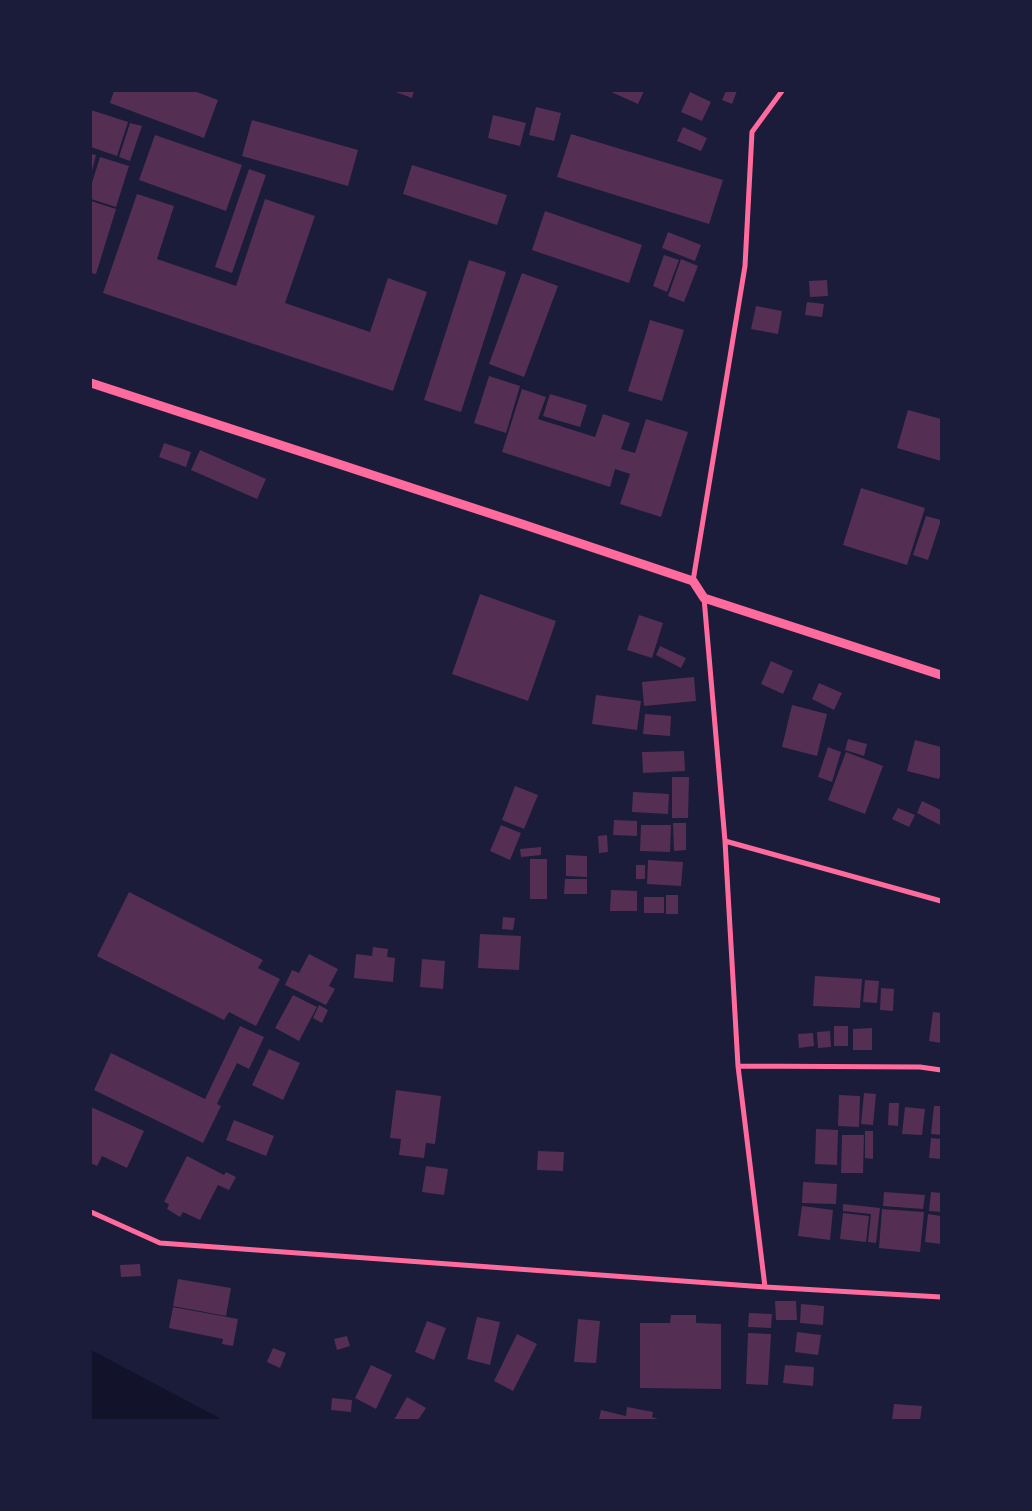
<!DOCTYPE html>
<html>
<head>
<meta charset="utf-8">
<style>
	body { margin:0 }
	#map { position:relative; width:1032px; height:1511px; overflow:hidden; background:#1b1b3a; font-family:"Roboto Serif",serif }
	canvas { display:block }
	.frame { position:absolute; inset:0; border:92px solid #1b1b3a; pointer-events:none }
</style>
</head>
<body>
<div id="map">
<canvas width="1032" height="1511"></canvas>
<div class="frame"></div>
</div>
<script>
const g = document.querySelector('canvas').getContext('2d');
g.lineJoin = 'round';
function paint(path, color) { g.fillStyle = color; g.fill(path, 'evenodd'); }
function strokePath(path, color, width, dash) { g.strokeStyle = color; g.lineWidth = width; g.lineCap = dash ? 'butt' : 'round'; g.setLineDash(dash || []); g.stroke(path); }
paint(new Path2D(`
	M 91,1350 L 223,1420 L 91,1420 Z`), '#12122b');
paint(new Path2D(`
	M 114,91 L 194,91 L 218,100 L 204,138 L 110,103 Z
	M 393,91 L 414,91 L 412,98 Z
	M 609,91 L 644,91 L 638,104 Z
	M 726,91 L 737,91 L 732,104 L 722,100 Z
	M 690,92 L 711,102 L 702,121 L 681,112 Z
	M 536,107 L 561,113 L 554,141 L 529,135 Z
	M 91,110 L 128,122 L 117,156 L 91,147 Z
	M 493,115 L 526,123 L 520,146 L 488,138 Z
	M 252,120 L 358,150 L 348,186 L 242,156 Z
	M 130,123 L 142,126 L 130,161 L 119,157 Z
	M 683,127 L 707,138 L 701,151 L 677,141 Z
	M 571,134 L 723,180 L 709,224 L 557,177 Z
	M 155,135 L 242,165 L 226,211 L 139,180 Z
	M 91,154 L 96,155 L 92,171 L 91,171 Z
	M 100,157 L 129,166 L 116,207 L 91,199 L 91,186 Z
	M 412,165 L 507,195 L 497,225 L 403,194 Z
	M 249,169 L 266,175 L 232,273 L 215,267 Z
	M 137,194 L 174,206 L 157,259 L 236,286 L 265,199 L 315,216 L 285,303 L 370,332 L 388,278 L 427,292 L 393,391 L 103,293 Z
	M 91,201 L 116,209 L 96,274 L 91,273 Z
	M 545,211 L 642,245 L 629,283 L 532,250 Z
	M 668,232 L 701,245 L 695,261 L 662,248 Z
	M 664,255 L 679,260 L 667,292 L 653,286 Z
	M 681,259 L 698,266 L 684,302 L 668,296 Z
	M 469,260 L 506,272 L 461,412 L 424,400 Z
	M 522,273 L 558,286 L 524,377 L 489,364 Z
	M 827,280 L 828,296 L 810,297 L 809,281 Z
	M 807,302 L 824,304 L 822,317 L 805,315 Z
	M 756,306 L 782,311 L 778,334 L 751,329 Z
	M 650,320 L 684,330 L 662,401 L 628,391 Z
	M 489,376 L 520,386 L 506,433 L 474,423 Z
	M 522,389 L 546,397 L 538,419 L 595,437 L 603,414 L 630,423 L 621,449 L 635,453 L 646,419 L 688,432 L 661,517 L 620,504 L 630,474 L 615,469 L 610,487 L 502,452 Z
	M 550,394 L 587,405 L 580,427 L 543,416 Z
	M 908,410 L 941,419 L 941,461 L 897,448 Z
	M 164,443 L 191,452 L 186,467 L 159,457 Z
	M 200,450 L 266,479 L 257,499 L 191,470 Z
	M 861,488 L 925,508 L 907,565 L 843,545 Z
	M 926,516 L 941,520 L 928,560 L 913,555 Z
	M 480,594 L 556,621 L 528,701 L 452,674 Z
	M 639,615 L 663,623 L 652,658 L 627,650 Z
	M 660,646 L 686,658 L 681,668 L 656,655 Z
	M 771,661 L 793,671 L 783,694 L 761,684 Z
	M 694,677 L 696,701 L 644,706 L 642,682 Z
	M 819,683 L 842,693 L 834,710 L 812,699 Z
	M 596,695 L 641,701 L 637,730 L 592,724 Z
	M 792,705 L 827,714 L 817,756 L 782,747 Z
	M 645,714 L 671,716 L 670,736 L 643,734 Z
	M 848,739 L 867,744 L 864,756 L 845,750 Z
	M 915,740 L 941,747 L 941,773 L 939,779 L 907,771 Z
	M 828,747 L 841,752 L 832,782 L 818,777 Z
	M 684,751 L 685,771 L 643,773 L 642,752 Z
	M 846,752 L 883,766 L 865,814 L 828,800 Z
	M 672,777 L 689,777 L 688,818 L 672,818 Z
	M 515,786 L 538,795 L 524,829 L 502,820 Z
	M 633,792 L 669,794 L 668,814 L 632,812 Z
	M 922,801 L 941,810 L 940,825 L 917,813 Z
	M 898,808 L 915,815 L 909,827 L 892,819 Z
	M 614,820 L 637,821 L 637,836 L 613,835 Z
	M 673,823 L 686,823 L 686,850 L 674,851 Z
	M 501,825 L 521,833 L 510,860 L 490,851 Z
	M 641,825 L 671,825 L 670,852 L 640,851 Z
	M 607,835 L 608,852 L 599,853 L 598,836 Z
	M 541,847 L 541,855 L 521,857 L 520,849 Z
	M 566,855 L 587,856 L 587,877 L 566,876 Z
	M 530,859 L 547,859 L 547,899 L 530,899 Z
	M 648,860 L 683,862 L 681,886 L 647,884 Z
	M 636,865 L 645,865 L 645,879 L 636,879 Z
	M 565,879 L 587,879 L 587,894 L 564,894 Z
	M 611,890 L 637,891 L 637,911 L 610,911 Z
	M 129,892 L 263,960 L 258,968 L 280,979 L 256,1026 L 229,1012 L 224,1020 L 97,956 Z
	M 666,895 L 678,895 L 678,914 L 666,914 Z
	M 644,897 L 664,897 L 664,913 L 644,913 Z
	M 503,917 L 515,918 L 513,930 L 502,929 Z
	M 480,934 L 521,936 L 519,970 L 478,968 Z
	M 373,947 L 388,949 L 387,957 L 395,958 L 393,982 L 354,978 L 356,954 L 372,956 Z
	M 309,954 L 338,969 L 329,986 L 335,989 L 326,1005 L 285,985 L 292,970 L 299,973 Z
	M 422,959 L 445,961 L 443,989 L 420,987 Z
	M 815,976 L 862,979 L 860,1008 L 813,1006 Z
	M 865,980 L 879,981 L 877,1003 L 863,1002 Z
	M 881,988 L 894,989 L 893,1011 L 880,1010 Z
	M 293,995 L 317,1007 L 299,1041 L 275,1028 Z
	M 319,1005 L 328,1010 L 322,1023 L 313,1018 Z
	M 933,1012 L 941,1013 L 941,1043 L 929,1041 Z
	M 240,1026 L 264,1037 L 249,1069 L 237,1063 L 217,1104 L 221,1106 L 203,1143 L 94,1090 L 111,1053 L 205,1099 Z
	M 834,1026 L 848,1026 L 848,1046 L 834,1046 Z
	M 872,1028 L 872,1050 L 853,1050 L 853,1029 Z
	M 830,1031 L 831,1047 L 818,1048 L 817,1032 Z
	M 813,1033 L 814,1046 L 799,1048 L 798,1034 Z
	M 269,1049 L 300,1063 L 283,1100 L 252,1085 Z
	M 396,1090 L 441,1096 L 435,1144 L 426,1143 L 424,1158 L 399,1155 L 401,1139 L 390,1138 Z
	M 864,1093 L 876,1094 L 873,1125 L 861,1124 Z
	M 839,1095 L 860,1096 L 859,1127 L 838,1126 Z
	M 889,1103 L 899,1103 L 898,1126 L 888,1125 Z
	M 934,1106 L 941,1106 L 941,1135 L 931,1134 Z
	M 91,1107 L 144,1131 L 127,1168 L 102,1156 L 97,1166 L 91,1163 Z
	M 905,1107 L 925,1109 L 922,1135 L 902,1134 Z
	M 234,1120 L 274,1136 L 266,1156 L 226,1140 Z
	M 816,1129 L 838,1130 L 837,1165 L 815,1164 Z
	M 865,1131 L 873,1131 L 873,1159 L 865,1158 Z
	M 842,1135 L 864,1135 L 863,1173 L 841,1173 Z
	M 931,1138 L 941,1139 L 941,1159 L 929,1158 Z
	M 538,1151 L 564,1152 L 563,1171 L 537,1170 Z
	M 187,1156 L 224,1175 L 226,1172 L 236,1177 L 229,1190 L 218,1185 L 200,1220 L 183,1212 L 180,1217 L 167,1209 L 169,1204 L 164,1202 Z
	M 426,1166 L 448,1169 L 444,1195 L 422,1192 Z
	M 803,1182 L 837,1184 L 836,1204 L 802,1203 Z
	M 884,1192 L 925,1195 L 923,1209 L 883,1206 Z
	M 931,1192 L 941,1193 L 941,1212 L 929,1211 Z
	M 843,1204 L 880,1208 L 876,1243 L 868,1242 L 871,1214 L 843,1211 Z
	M 802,1206 L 833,1210 L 830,1240 L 798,1236 Z
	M 882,1209 L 924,1212 L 920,1252 L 879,1248 Z
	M 843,1213 L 869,1216 L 866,1242 L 840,1239 Z
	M 928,1214 L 941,1216 L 941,1244 L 925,1242 Z
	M 140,1264 L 141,1276 L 121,1277 L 120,1265 Z
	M 178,1279 L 231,1288 L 226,1316 L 173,1306 Z
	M 775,1301 L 796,1301 L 797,1320 L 776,1320 Z
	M 801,1304 L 824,1306 L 823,1325 L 800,1323 Z
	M 173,1307 L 238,1319 L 233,1346 L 222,1344 L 223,1339 L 169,1328 Z
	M 749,1313 L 772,1314 L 771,1328 L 748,1327 Z
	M 671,1315 L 696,1315 L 696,1323 L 721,1324 L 721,1389 L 640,1388 L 640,1323 L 670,1323 Z
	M 477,1317 L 500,1322 L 490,1365 L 467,1359 Z
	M 578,1319 L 600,1321 L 596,1363 L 574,1362 Z
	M 427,1321 L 446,1328 L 434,1360 L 415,1352 Z
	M 797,1332 L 821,1335 L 818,1355 L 795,1352 Z
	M 748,1333 L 771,1334 L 768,1385 L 746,1384 Z
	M 517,1334 L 537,1344 L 513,1391 L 494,1381 Z
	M 347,1336 L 350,1346 L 337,1350 L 334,1339 Z
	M 273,1348 L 286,1353 L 280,1368 L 267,1362 Z
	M 371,1365 L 392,1375 L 376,1409 L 355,1398 Z
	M 785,1365 L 814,1367 L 813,1386 L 783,1383 Z
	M 407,1397 L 426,1408 L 418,1420 L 394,1420 Z
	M 332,1398 L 352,1400 L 351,1412 L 331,1410 Z
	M 894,1404 L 922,1406 L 920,1420 L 892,1420 Z
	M 627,1407 L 653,1412 L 652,1417 L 661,1420 L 599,1420 L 601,1410 L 626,1416 Z`), '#542f53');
strokePath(new Path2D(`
	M 693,581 L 745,266 L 752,132 L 782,91
	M 704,598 L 725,841 L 738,1066 L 765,1287
	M 725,841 L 941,901
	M 738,1066 L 920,1067 L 941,1070
	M 91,1212 L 160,1243 L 765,1287 L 941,1297`), '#ff6b9d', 5);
strokePath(new Path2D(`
	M 91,383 L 516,522 L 693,581 L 704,598 L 941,675`), '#ff6b9d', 9);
</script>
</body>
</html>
